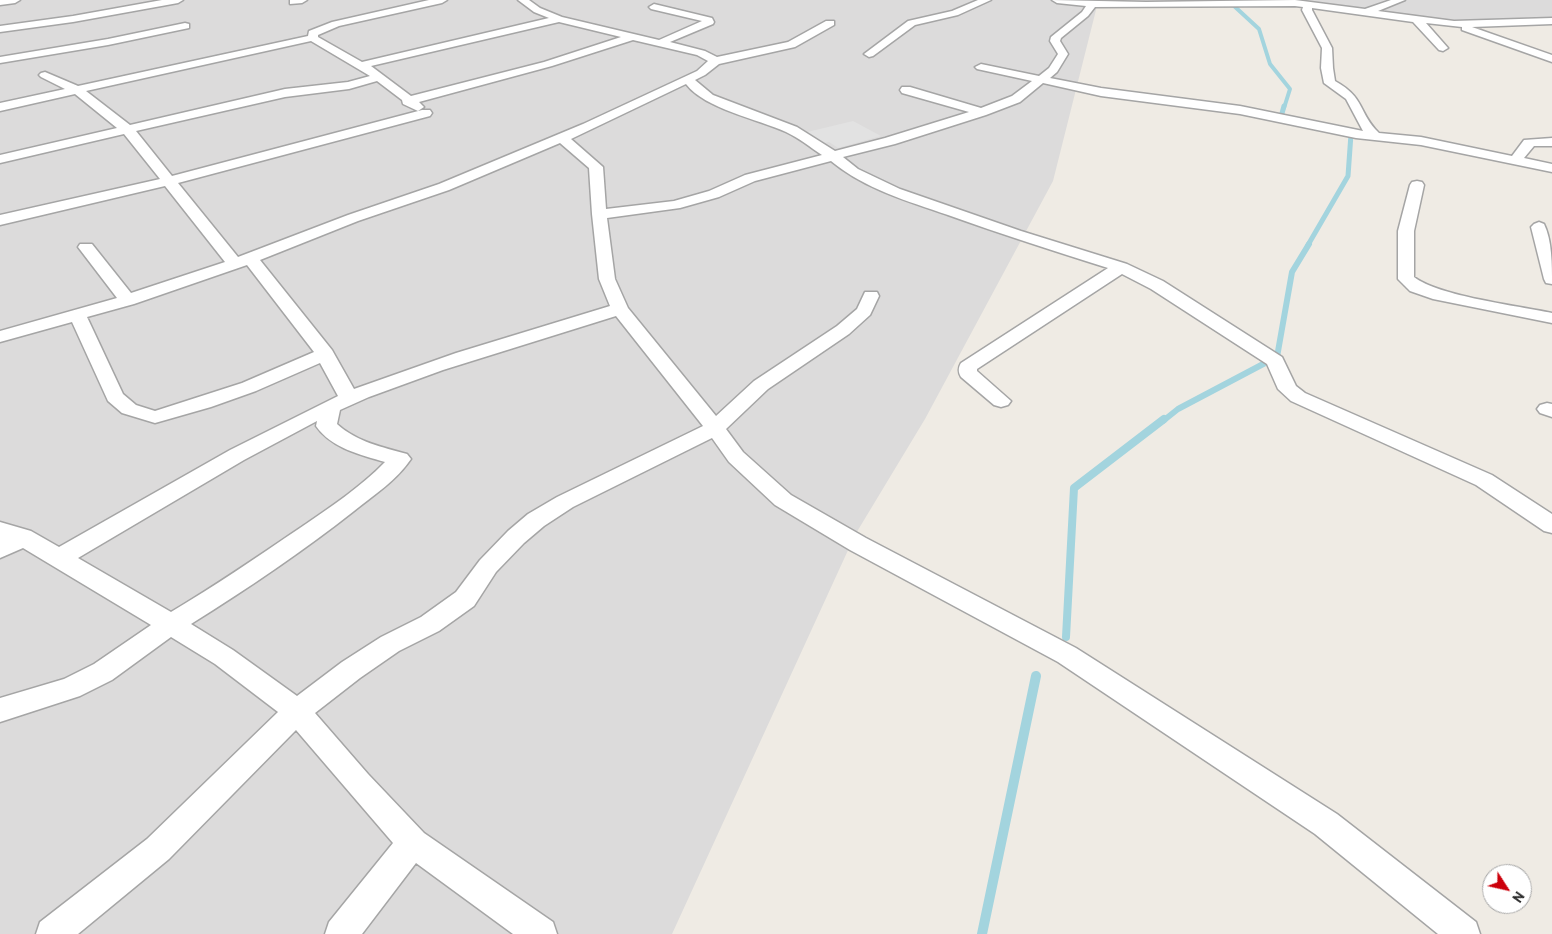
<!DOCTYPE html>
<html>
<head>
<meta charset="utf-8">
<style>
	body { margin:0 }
	#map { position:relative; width:1552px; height:934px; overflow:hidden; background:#efebe4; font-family:"PT Sans",sans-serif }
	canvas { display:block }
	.north { position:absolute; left:1482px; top:864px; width:50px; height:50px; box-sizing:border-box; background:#fff; border:1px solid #a5a5a5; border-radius:50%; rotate:125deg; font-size:14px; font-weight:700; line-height:20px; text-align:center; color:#1e1e1e }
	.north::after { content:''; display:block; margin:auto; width:18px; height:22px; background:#cc000b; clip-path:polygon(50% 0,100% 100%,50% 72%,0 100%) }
</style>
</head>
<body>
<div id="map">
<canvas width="1552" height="934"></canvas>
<div class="north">N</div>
</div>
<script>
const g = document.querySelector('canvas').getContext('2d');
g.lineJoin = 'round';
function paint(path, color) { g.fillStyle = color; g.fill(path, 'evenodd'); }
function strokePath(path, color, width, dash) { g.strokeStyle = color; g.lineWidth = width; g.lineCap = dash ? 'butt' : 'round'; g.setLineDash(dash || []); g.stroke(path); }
paint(new Path2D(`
	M 0,0 L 1219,0 L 1221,2 L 1098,2 L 1053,181 L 925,419 L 855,535 L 672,934 L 0,934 Z
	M 1291,0 L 1552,0 L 1552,20 L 1475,24 L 1296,2 Z`), '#dcdbdb');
paint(new Path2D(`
	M 853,121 L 881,136 L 838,148 L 829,142 L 820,144 L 803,133 Z`), '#e2e2e2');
strokePath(new Path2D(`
	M 1233,5 L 1259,29 L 1270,64 L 1290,89 L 1284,108`), '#a3d4de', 4);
strokePath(new Path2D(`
	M 1284,106 L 1281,117 L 1288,118
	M 1308,245 L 1348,176 L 1351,134`), '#a3d4de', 5);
strokePath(new Path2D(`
	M 1277,357 L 1292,272 L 1309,244
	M 1163,421 L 1178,409 L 1267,362`), '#a3d4de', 6);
strokePath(new Path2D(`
	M 1066,637 L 1074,488 L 1164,419`), '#a3d4de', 8);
strokePath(new Path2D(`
	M 982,934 L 1036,676`), '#a3d4de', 10);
const street = new Path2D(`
	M 0,0 L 20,0 L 15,3 L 0,5 Z
	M 162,0 L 183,0 L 178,3 L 73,22 L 0,32 L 0,26 L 73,16 Z
	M 290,0 L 307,0 L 302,3 L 290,4 Z
	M 429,0 L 447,0 L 442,3 L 339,26 L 318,35 L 318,37 L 362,62 L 549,18 L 534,12 L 518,0 L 529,0 L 540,8 L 562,17 L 659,40 L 702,21 L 651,9 L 649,7 L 654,4 L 712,18 L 714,22 L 713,24 L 670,42 L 705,51 L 717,57 L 788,42 L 826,21 L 834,21 L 834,25 L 795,47 L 719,64 L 705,75 L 695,80 L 713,95 L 797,127 L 835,151 L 885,138 L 969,112 L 902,93 L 900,90 L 902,87 L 910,87 L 981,108 L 1012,96 L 1032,81 L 977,69 L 975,67 L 981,64 L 1039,76 L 1049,68 L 1058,54 L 1050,41 L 1051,37 L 1082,12 L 1086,6 L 1057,3 L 1052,0 L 1146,2 L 1295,0 L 1365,9 L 1391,0 L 1405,0 L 1378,11 L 1454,21 L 1552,18 L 1552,24 L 1472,27 L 1552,55 L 1552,62 L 1462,30 L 1462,27 L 1426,23 L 1448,48 L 1443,51 L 1439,50 L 1413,22 L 1312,8 L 1312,10 L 1332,48 L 1333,68 L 1335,81 C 1366,98 1358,113 1379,133 L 1421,137 L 1512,156 L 1524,140 L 1552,138 L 1552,146 L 1534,146 L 1524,158 L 1552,164 L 1552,172 L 1421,145 L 1356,138 L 1240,114 L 1101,96 L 1043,83 L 1020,102 L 986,115 L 895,144 L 843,157 L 858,169 L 900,189 L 1021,231 L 1127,264 L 1163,281 L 1282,357 L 1296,386 L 1305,393 L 1492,475 L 1552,514 L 1552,533 L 1544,531 L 1476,485 L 1291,401 L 1278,389 L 1267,364 L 1151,289 L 1122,274 L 977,369 L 977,371 L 1011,401 L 1008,405 L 1001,407 L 994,405 L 961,377 C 958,372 958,368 961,363 L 1108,268 C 1054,251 1001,234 948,215 C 907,201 865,189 831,161 L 755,181 L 719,197 L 680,208 L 607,218 L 615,279 L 628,308 L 716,416 L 754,381 L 837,326 L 857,309 L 865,292 L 877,292 L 879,296 L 870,315 L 849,334 L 768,389 L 726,429 L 743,452 L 791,495 L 866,538 L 1076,648 L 1337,814 L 1476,922 L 1480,934 L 1438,934 L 1315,834 L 1058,662 L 850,550 L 775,505 L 729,462 L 712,438 L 573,507 L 544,526 L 524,543 L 496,572 L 474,606 L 439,631 L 399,651 L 360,678 L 315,713 L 368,774 L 424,833 L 553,922 L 557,934 L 513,934 L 416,863 L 362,934 L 325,934 L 329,922 L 393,843 L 296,730 L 169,859 L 78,934 L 36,934 L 40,922 L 147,839 L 278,712 L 215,664 L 171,637 L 112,680 L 80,696 L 0,722 L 0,698 L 64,679 L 94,664 L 151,625 L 23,548 L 0,558 L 0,522 L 31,531 L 59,547 L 230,450 L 338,396 L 320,363 L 256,391 L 211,407 L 155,423 L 122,413 L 108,401 L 72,322 L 0,342 L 0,331 L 117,298 L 78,247 L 80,244 L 92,244 L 131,293 L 225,262 L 165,186 L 0,225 L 0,215 L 160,179 L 124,134 L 0,163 L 0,155 L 117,128 L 75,94 L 0,111 L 0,103 L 65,89 L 41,77 L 39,75 L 41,73 L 45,72 L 78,86 L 308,36 L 309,31 L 332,22 ZM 1295,6 L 1303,7 L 1302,10 L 1322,48 L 1321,68 L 1324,83 L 1346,99 L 1363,131 L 1240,106 L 1101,88 L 1050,78 L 1057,72 L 1068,54 L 1060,41 L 1061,38 L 1088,16 L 1095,7 ZM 559,22 L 621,37 L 544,62 L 411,96 L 371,66 ZM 633,40 L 697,55 L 708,61 L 697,71 L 583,124 L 439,184 L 348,215 L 238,257 L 178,183 L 430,116 L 432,113 L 430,110 L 422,110 L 172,176 L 136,131 L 285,97 L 349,89 L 377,81 L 402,100 L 403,104 L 418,111 L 424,107 L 419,102 L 552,66 ZM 311,41 L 370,76 L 348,82 L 285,89 L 130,125 L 86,91 ZM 686,84 C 705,109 758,119 786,132 C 799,138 810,147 822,155 L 745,175 L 709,191 L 674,201 L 606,209 L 603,167 L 571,139 ZM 560,143 L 589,168 L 592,214 L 599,279 L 610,306 L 456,353 L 354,389 L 332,350 L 260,260 L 358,221 L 449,190 ZM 247,265 L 314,352 L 242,383 L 155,411 L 136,405 L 123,394 L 87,317 L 134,304 ZM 616,316 L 703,426 L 557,497 L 528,514 L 508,531 L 480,560 L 456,592 L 421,617 L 381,637 L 342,662 L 297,696 L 233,650 L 191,624 C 247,589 302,552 354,511 C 374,495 397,480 411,459 L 407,454 C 382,447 357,442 337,424 L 340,410 L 369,397 L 443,370 ZM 317,421 L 316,426 C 331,448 361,455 385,462 C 361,487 329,508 300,528 C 257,557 215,586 171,612 L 78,558 L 244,460 Z
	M 978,0 L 991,0 L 958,15 L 915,25 L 873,56 L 869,57 L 864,54 L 908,21 L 952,11 Z
	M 185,23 L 189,24 L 189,28 L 108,45 L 0,63 L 0,57 L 108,39 Z
	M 1417,181 L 1422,182 L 1424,185 L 1414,231 L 1414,277 C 1438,296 1519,306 1552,313 L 1552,323 L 1433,299 L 1410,291 L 1398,279 L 1398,231 L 1410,185 L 1412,182 Z
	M 1539,222 L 1544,224 C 1552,240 1552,265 1552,284 L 1546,283 L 1544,279 L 1531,227 L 1534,224 Z
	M 1547,403 L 1552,404 L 1552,417 L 1540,413 L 1537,409 L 1540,405 Z`);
strokePath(street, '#a5a5a5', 3);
paint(street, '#fff');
</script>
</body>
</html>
